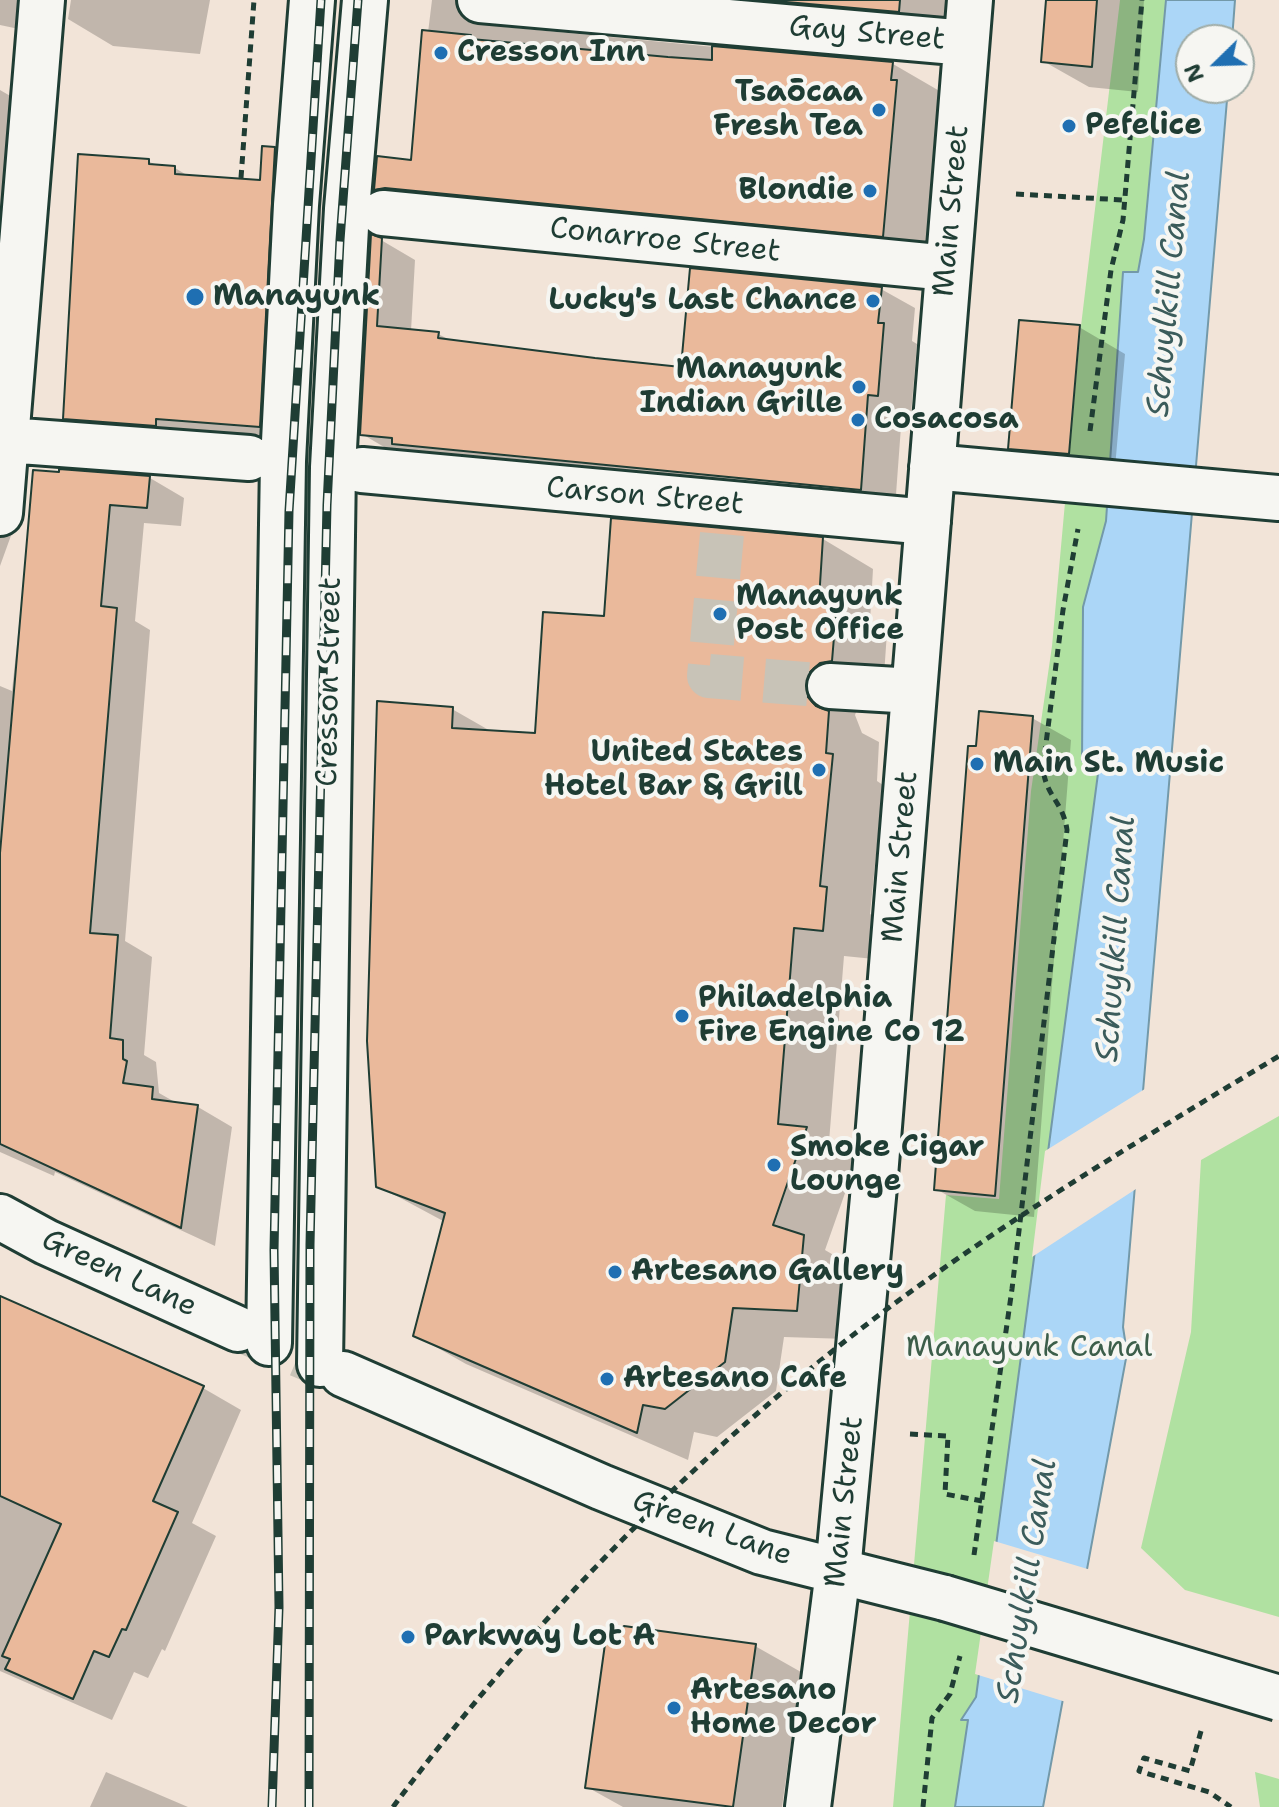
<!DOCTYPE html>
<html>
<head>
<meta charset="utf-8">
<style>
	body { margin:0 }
	#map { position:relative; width:1279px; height:1807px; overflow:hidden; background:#f2e4d8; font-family:"Shantell Sans",sans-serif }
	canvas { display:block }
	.north { position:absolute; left:1175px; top:24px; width:80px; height:80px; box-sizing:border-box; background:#f6f6f2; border:2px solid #a0aca6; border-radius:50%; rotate:247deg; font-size:22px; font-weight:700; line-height:32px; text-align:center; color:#1f3d34 }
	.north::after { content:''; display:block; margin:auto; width:28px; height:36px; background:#1f6fb2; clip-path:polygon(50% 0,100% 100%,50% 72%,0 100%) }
</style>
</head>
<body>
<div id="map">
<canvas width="1279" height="1807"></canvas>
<div class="north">N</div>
</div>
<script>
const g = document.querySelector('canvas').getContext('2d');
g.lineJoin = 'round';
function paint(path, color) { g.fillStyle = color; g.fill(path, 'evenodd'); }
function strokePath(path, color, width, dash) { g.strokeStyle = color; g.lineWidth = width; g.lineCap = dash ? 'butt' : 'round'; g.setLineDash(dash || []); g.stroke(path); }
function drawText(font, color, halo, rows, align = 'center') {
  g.font = font + ' "Shantell Sans",sans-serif'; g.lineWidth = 8; g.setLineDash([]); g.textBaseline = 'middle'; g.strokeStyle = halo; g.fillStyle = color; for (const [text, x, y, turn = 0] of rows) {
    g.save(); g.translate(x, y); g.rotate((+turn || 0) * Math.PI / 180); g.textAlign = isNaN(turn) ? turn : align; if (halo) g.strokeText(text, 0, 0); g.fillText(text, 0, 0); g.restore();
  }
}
paint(new Path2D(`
	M 1120,0 L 1235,0 L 1232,40 L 1191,40 L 1191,88 L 1228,88 L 1123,1327 L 1127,1353 L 1043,1807 L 893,1807 L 946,1195 L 999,1199 L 1031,791 L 1052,646 L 1081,326 Z
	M 1279,1116 L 1279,1617 L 1185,1590 L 1141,1548 L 1191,1332 L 1201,1160 Z
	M 1255,1772 L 1279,1779 L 1279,1807 L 1260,1807 Z`), '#b0e1a1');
const water = new Path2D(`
	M 1166,0 L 1235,0 L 1232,40 L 1191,40 L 1191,88 L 1228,88 L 1123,1327 L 1127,1353 L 1043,1807 L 955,1807 L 968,1720 L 961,1720 L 976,1697 L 1099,766 L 1082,761 L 1083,607 L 1106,521 L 1123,272 L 1138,272 L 1144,239 Z`);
paint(water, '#abd6f7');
strokePath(water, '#7399a9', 2);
paint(new Path2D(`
	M 1148,1087 L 1139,1187 L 1032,1257 L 1045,1151 Z
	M 994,1541 L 1091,1570 L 1066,1702 L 975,1674 Z`), '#f2e4d8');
paint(new Path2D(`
	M 0,0 L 62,0 L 52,36 L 0,25 Z
	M 71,0 L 210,0 L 200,54 L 113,46 L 68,19 Z
	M 432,0 L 956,0 L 955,25 L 510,14 L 505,27 L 893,64 L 943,93 L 933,264 L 426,218 L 376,189 L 412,163 Z
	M 1048,0 L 1144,0 L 1138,92 L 1089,87 L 1043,61 Z
	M 0,90 L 38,112 L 13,530 L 0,566 Z
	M 275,149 L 323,177 L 308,454 L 205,446 L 113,446 L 65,418 L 148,161 L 158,166 L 175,168 L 190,177 L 262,182 Z
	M 381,240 L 415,260 L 411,331 L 438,334 L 454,342 L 683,369 L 881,289 L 915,308 L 912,341 L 917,344 L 911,414 L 902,413 L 895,508 L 396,454 L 362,434 Z
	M 1079,327 L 1125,354 L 1114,479 L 1056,474 L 1010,448 Z
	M 35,472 L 150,478 L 184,498 L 181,526 L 144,523 L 135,621 L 150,630 L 125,941 L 152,957 L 144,1055 L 156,1062 L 159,1093 L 180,1105 L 198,1107 L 232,1127 L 215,1246 L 55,1172 L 54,1176 L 0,1152 L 0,686 L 12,691 Z
	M 823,539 L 873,569 L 870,622 L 887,632 L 883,690 L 860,701 L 855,715 L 862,733 L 879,742 L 877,781 L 883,785 L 870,914 L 877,918 L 874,959 L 844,956 L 829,1142 L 857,1159 L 825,1250 L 854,1267 L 847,1339 L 784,1337 L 776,1391 L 717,1437 L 694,1432 L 688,1460 L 466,1364 L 415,1335 L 445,1222 L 378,1186 L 452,709 L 494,733 L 537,736 L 606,618 Z
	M 1032,718 L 1071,740 L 1034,1217 L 975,1211 L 936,1189 L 978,749 Z
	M 0,1298 L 203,1388 L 241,1410 L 192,1523 L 216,1536 L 165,1651 L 162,1649 L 148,1678 L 134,1672 L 112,1720 L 0,1671 Z
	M 755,1646 L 801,1672 L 782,1807 L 623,1807 L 587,1787 Z
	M 106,1772 L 188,1807 L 90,1807 Z`), '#0003');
const building = new Path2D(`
	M 764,0 L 900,0 L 899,12 Z
	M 1046,0 L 1097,0 L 1092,67 L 1041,62 Z
	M 422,30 L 471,35 L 471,39 L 668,57 L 712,60 L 712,46 L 893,62 L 891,80 L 897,80 L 883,237 L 385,188 L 374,190 L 377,156 L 411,160 Z
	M 262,146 L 275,147 L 260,427 L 156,419 L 156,426 L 63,419 L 78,154 L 149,159 L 149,164 L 175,166 L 175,174 L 260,180 Z
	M 371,234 L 382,238 L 377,326 L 439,332 L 438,338 L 595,358 L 681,367 L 690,268 L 882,287 L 878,323 L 884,323 L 878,396 L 868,395 L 861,490 L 392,444 L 392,438 L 360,435 Z
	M 1019,320 L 1080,325 L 1069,454 L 1008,449 Z
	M 59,469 L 150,476 L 147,508 L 110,505 L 101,606 L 117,608 L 90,933 L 118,935 L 110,1038 L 123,1040 L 123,1059 L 127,1061 L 123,1083 L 153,1087 L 152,1099 L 198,1105 L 181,1228 L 0,1144 L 0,853 L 33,470 L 59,472 Z
	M 611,518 L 823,537 L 819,600 L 837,601 L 832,661 L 820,663 L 810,672 L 805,685 L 807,696 L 816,706 L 829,711 L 826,753 L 833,754 L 820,886 L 827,887 L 823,931 L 794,928 L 778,1124 L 807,1127 L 773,1225 L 804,1235 L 797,1311 L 733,1308 L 725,1362 L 665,1409 L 643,1405 L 637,1433 L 413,1336 L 445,1213 L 376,1187 L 367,1041 L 377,701 L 453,707 L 452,728 L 535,733 L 543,612 L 604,616 Z
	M 979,711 L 1033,716 L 995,1196 L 934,1190 L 968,746 L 976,746 Z
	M 0,1296 L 204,1386 L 153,1501 L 178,1512 L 126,1630 L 122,1629 L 109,1657 L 94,1651 L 73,1699 L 5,1669 L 10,1659 L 2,1656 L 61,1524 L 0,1496 Z
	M 624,1626 L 756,1644 L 733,1807 L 585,1788 L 605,1644 Z`);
paint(building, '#eab99b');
strokePath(building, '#1f3d34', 2);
strokePath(new Path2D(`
	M 722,534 L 709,676 L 830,686`), '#c8c3b7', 44, [44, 22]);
strokePath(new Path2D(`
	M 238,1329 L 343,1374`), '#c8c3b7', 44, [44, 22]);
const minor = new Path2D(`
	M 480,0 L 966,43
	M 383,213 L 948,268
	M 7,440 L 249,458
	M 932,467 L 1279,498
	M 362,470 L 928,522
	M 0,513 L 42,0
	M 830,686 L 914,691
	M 269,1343 L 283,461 L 296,205 L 312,0
	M 320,1364 L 333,467 L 347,209 L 365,0
	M 838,1571 L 875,1176 L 970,0`);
const major = new Path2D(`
	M 0,1217 L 46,1242 L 238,1329
	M 343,1374 L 601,1487 L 762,1552 L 945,1598
	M 808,1807 L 838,1571`);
strokePath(minor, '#1f3d34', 50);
strokePath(major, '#1f3d34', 50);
strokePath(new Path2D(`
	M 241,178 L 254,0
	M 1016,194 L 1124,200
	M 1090,431 L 1111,270 L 1123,220 L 1142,0
	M 910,1434 L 948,1436 L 945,1494 L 982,1501
	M 974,1555 L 1012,1289 L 1067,830 C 1063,801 1045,796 1043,767 L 1063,610 L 1078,529
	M 1201,1731 L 1190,1771 L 1144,1758 L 1139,1771 L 1209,1792 L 1231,1807
	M 923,1807 L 932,1718 L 950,1694 L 960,1656`), '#1f3d34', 5, [8, 6]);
strokePath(minor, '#f6f6f2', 44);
strokePath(major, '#f6f6f2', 44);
const rail = new Path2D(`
	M 272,1807 L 279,1607 L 274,1250 L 289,511 L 321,0
	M 309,1807 L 310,1244 L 327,505 L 340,240 L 358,0`);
strokePath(rail, '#1f3d34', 9);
strokePath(rail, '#f6f6f2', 6, [18]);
const majorBridge = new Path2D(`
	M 945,1598 L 1279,1698`);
strokePath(majorBridge, '#1f3d34', 50, []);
strokePath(new Path2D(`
	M 393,1807 C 531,1621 694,1455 879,1315 C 1006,1220 1143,1138 1279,1056`), '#1f3d34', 5, [8, 6]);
strokePath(majorBridge, '#f6f6f2', 44);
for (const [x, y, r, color] of [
	[441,53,8,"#1f6fb2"],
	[879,110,8,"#1f6fb2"],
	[1069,126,8,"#1f6fb2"],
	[870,191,8,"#1f6fb2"],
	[195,297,10,"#1f6fb2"],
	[873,301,8,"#1f6fb2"],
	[859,387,8,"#1f6fb2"],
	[858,420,8,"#1f6fb2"],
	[720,614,8,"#1f6fb2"],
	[977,764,8,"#1f6fb2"],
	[819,770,8,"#1f6fb2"],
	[682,1016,8,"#1f6fb2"],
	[774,1165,8,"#1f6fb2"],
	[615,1272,8,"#1f6fb2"],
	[607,1379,8,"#1f6fb2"],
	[408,1637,8,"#1f6fb2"],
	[674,1708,8,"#1f6fb2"]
]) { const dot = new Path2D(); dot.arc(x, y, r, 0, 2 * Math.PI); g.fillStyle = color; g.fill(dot); strokePath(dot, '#f6f6f2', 3); }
drawText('30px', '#1f3d34', '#f6f6f2', [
	["Gay Street",867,34,5],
	["Main Street",952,211,-85],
	["Conarroe Street",665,241,6],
	["Carson Street",645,497,5],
	["Cresson Street",330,682,-89],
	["Main Street",901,857,-85],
	["Green Lane",119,1274,25],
	["Main Street",845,1502,-84],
	["Green Lane",712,1529,20]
]);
drawText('bold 30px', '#1f3d34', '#f6f6f2', [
	["Cresson Inn",457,53],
	["Tsaōcaa",863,93,"right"],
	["Fresh Tea",863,127,"right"],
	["Pefelice",1085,126],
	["Blondie",854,191,"right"],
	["Manayunk",213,297],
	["Lucky's Last Chance",857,301,"right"],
	["Manayunk",843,370,"right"],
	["Indian Grille",843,404,"right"],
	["Cosacosa",874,420],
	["Manayunk",736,597],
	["Post Office",736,631],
	["United States",803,753,"right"],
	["Hotel Bar & Grill",803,787,"right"],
	["Main St. Music",993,764],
	["Philadelphia",698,999],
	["Fire Engine Co 12",698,1033],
	["Smoke Cigar",790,1148],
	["Lounge",790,1182],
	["Artesano Gallery",631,1272],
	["Artesano Cafe",623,1379],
	["Parkway Lot A",424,1637],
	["Artesano",690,1691],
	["Home Decor",690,1725]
], 'left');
drawText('30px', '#3c5e4a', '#f6f6f2', [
	["Manayunk Canal",1029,1348]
]);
drawText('italic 32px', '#3b5c5b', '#f6f6f2', [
	["Schuylkill Canal",1170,294,-85],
	["Schuylkill Canal",1117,939,-86],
	["Schuylkill Canal",1028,1581,-81]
]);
</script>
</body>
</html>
